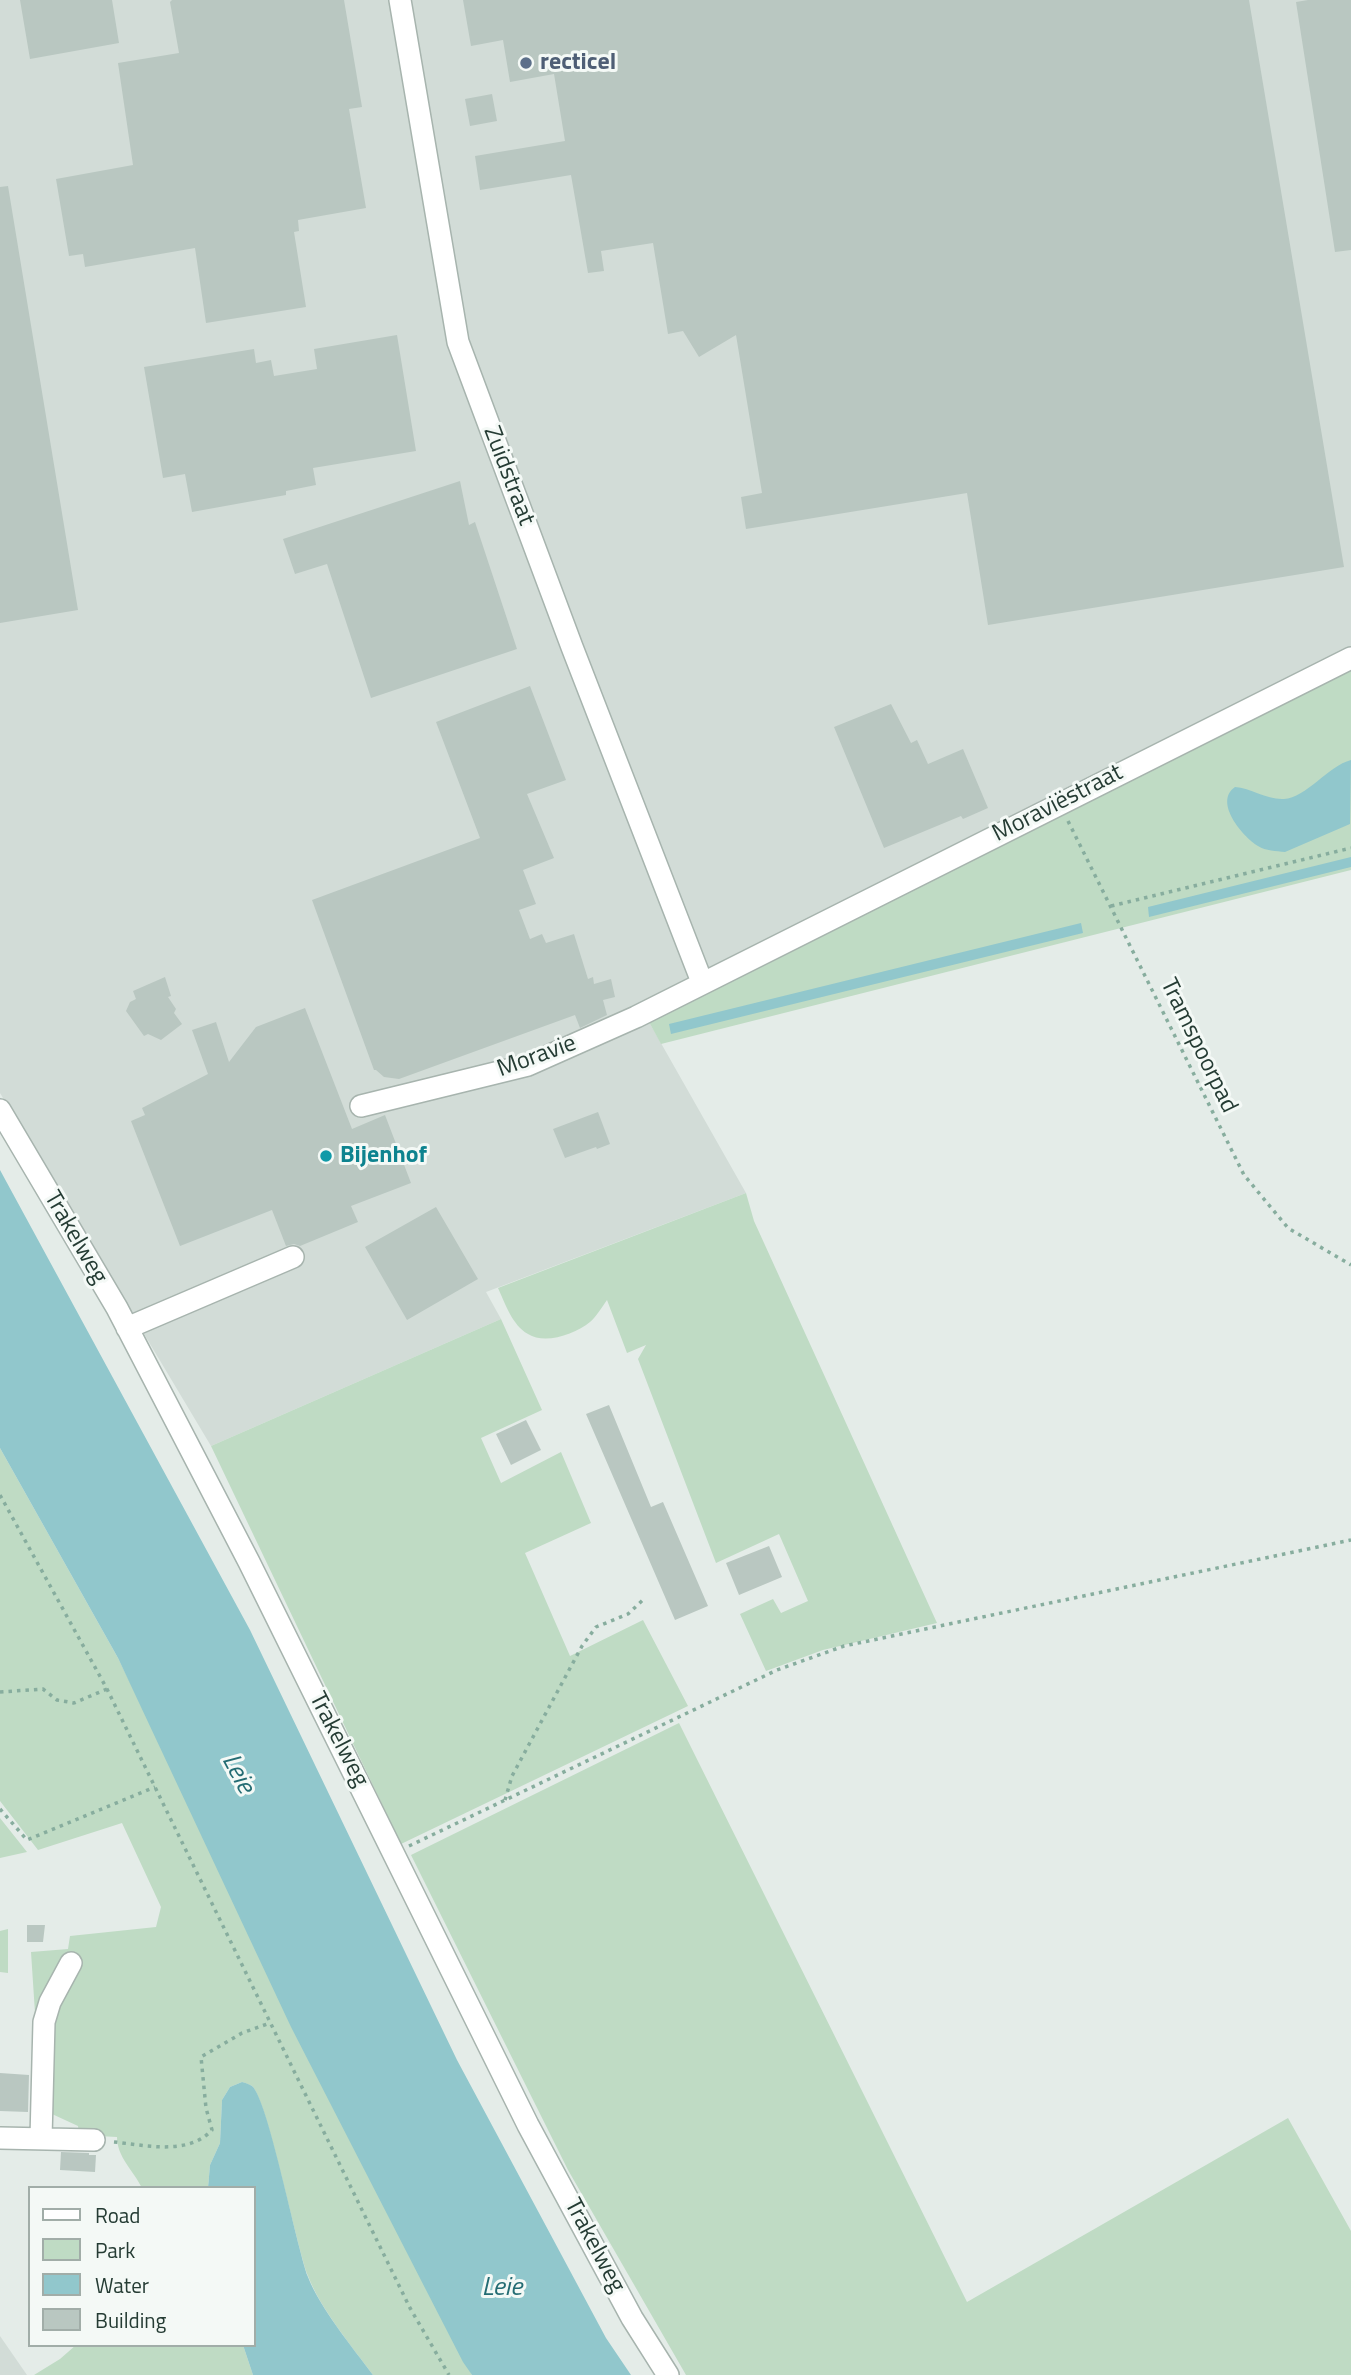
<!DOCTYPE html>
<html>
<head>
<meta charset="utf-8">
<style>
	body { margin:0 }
	#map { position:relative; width:1351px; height:2375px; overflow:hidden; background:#e4ece8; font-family:"Titillium Web",sans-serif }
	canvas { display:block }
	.legend { position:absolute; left:28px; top:2186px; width:228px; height:161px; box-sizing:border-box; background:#f4f9f6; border:2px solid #a1ada8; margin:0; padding:9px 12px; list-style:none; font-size:21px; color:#253c34 }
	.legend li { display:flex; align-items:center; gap:14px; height:35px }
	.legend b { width:35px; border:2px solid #a1ada8 }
</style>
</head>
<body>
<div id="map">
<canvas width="1351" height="2375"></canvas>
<ul class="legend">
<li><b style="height:9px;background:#fff"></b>Road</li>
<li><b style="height:19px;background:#bfdbc4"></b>Park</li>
<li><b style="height:19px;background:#91c7cc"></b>Water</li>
<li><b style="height:19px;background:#b9c7c1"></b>Building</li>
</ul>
</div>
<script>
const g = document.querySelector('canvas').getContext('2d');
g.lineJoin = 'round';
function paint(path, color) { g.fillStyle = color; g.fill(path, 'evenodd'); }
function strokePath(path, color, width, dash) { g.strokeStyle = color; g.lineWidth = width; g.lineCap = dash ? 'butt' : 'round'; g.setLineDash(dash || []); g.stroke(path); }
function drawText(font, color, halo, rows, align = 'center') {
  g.font = font + ' "Titillium Web",sans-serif'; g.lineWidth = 6; g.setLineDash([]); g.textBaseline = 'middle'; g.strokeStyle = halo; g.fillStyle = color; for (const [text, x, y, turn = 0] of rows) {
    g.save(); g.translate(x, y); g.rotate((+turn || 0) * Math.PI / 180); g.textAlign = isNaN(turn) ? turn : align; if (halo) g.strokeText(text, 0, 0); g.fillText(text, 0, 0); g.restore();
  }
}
paint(new Path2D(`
	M 0,0 L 1351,0 L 1351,651 L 649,1022 L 746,1193 L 486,1292 L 501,1319 L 211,1446 L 0,1093 Z
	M 0,2336 L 27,2375 L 0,2375 Z`), '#d2dcd7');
paint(new Path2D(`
	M 1351,665 L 1351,870 L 661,1044 L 649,1022 Z
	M 746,1193 L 754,1221 L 937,1623 L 823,1650 L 766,1671 L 740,1614 L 773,1599 L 781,1613 L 808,1601 L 779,1534 L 716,1563 L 638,1359 L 646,1345 L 627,1353 L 607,1300 C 602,1307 596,1317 590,1322 C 575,1334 545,1345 528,1334 C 512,1325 505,1303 498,1288 Z
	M 501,1319 L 542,1410 L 481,1438 L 501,1483 L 561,1452 L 591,1523 L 525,1553 L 570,1656 L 643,1620 L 688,1706 L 401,1844 L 211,1446 Z
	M 0,1448 L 118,1658 L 472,2375 L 373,2375 C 353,2348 320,2308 308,2276 C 296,2245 267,2099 252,2086 C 249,2084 245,2083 242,2082 L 230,2087 L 222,2100 L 220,2143 L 210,2165 L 208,2188 L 142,2188 C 133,2170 117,2157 117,2137 L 79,2135 L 78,2126 L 52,2114 L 54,2020 L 35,2013 L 31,1952 L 68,1949 L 70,1936 L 156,1927 L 161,1907 L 122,1823 L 38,1850 L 0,1801 Z
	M 679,1723 L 967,2302 L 1288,2118 L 1351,2231 L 1351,2375 L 686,2375 L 568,2170 L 411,1855 Z
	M 0,1818 L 27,1852 L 0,1858 Z
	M 8,1929 L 8,1973 L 0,1972 L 0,1931 Z
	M 76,2345 L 243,2345 L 253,2375 L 34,2375 L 60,2359 Z`), '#bfdbc4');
paint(new Path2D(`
	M 1351,760 L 1350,824 L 1285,852 C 1276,851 1266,851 1258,846 C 1243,837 1213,802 1235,787 C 1251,788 1267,800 1284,799 C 1306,798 1328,766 1351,760 Z
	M 1351,857 L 1351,867 L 1149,917 L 1148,907 Z
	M 1081,923 L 1083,933 L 671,1034 L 669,1024 Z
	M 0,1170 L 250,1630 L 457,2060 L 606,2338 L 631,2375 L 472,2375 L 463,2362 L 291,2027 L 118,1658 L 0,1448 Z
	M 242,2082 C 246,2083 249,2084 252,2086 C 268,2099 296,2245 308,2277 C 320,2308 353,2348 373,2375 L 253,2375 L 243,2345 L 254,2345 L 254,2188 L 208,2188 L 210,2165 L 220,2143 L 222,2100 L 230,2087 Z`), '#91c7cc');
paint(new Path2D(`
	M 20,0 L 112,0 L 119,43 L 30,59 Z
	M 172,0 L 344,0 L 362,107 L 349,109 L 366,208 L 298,220 L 299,231 L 294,232 L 306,307 L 206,323 L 195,248 L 85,267 L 83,254 L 69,256 L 56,179 L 133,165 L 118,63 L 179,53 L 170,2 Z
	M 463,0 L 1249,0 L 1344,567 L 988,625 L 967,493 L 746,529 L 741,497 L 762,493 L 736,335 L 699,357 L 683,331 L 668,334 L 653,243 L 601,251 L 604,271 L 588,273 L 571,175 L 480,190 L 475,156 L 565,141 L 554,74 L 510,82 L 503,40 L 471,46 Z
	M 1308,0 L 1351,0 L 1351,250 L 1335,252 L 1296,2 Z
	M 492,94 L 497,121 L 470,126 L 465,99 Z
	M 8,186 L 78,610 L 0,623 L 0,187 Z
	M 397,335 L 416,451 L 313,468 L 316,485 L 286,491 L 286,495 L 192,512 L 185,474 L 163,478 L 144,367 L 254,349 L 256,363 L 271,360 L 274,376 L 317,369 L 314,349 Z
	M 460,481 L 469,525 L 475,522 L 517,649 L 371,698 L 327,564 L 295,574 L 283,539 Z
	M 530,686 L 566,780 L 527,794 L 554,858 L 523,870 L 536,904 L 519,910 L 530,939 L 542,934 L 546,943 L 574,934 L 588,979 L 593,977 L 594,984 L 611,979 L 615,997 L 603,1000 L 607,1015 L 580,1028 L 575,1015 L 399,1079 L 384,1077 L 376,1070 L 374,1070 L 312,900 L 480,838 L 436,722 Z
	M 891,704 L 911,743 L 917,740 L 928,764 L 963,749 L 988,808 L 963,819 L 961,816 L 884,848 L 834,727 Z
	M 165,977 L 171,996 L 168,997 L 176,1009 L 174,1013 L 182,1024 L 161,1040 L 148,1034 L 144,1036 L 126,1011 L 130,1002 L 136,999 L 133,991 Z
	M 305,1008 L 352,1129 L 385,1115 L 411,1183 L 351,1206 L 358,1222 L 300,1246 L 294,1244 L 286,1246 L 272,1210 L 180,1246 L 131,1121 L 145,1115 L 142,1108 L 208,1074 L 192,1030 L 216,1022 L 229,1062 L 256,1027 Z
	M 598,1112 L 610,1144 L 597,1149 L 596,1147 L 565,1158 L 553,1129 Z
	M 436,1207 L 478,1279 L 407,1320 L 365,1247 Z
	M 609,1405 L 651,1507 L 663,1502 L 708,1606 L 675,1620 L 586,1414 Z
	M 526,1420 L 541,1450 L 511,1465 L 496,1434 Z
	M 769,1546 L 782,1577 L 739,1595 L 726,1563 Z
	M 27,1925 L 45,1925 L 43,1942 L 27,1942 Z
	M 0,2073 L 29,2075 L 28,2112 L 0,2111 Z
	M 61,2152 L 89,2153 L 89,2155 L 96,2155 L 95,2172 L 60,2170 Z`), '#b9c7c1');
const minor = new Path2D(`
	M 400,0 L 458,342 L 572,647 L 702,982
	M 361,1106 L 528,1065 L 636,1017 L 1351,658
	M 0,1110 L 117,1308 L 249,1562 L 528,2125 L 632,2318 L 668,2375
	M 127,1328 L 293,1257
	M 0,2138 L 94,2140
	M 41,2138 L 44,2022 L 50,2002 L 71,1963`);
strokePath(minor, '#a7b4ae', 24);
strokePath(new Path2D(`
	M 1068,821 L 1244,1175 L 1288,1228 L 1351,1265
	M 1111,906 L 1351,848
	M 0,1495 L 107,1689 L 410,2308 L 449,2375
	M 0,1692 L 43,1689 L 57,1700 L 74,1703 L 107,1689
	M 505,1800 L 512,1776 L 582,1646 L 596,1627 L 628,1614 L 645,1598
	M 0,1809 L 27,1840 L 155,1787
	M 409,1846 L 777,1670 L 844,1646 L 1351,1540
	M 114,2142 C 145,2145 188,2156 212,2130 L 206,2108 L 201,2057 L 242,2033 L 270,2023`), '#87ad9e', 3.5, [3.5, 5]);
strokePath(minor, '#fff', 21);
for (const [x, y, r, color] of [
	[526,63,7,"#5c6f8a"],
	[326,1156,7,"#0f9aa8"]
]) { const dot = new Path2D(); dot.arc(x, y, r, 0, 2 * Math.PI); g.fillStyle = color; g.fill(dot); strokePath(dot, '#f4f9f6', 2.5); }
drawText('bold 24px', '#4e5e75', '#f4f9f6', [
	["recticel",540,63]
], 'left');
drawText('24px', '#253c34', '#f4f9f6', [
	["Zuidstraat",508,476,69],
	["Moraviëstraat",1058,804,-27],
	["Tramspoorpad",1198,1046,64],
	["Moravie",537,1057,-20],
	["Trakelweg",75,1238,60],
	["Trakelweg",338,1740,63],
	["Trakelweg",594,2246,62]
]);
drawText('bold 24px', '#0d838f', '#f4f9f6', [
	["Bijenhof",340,1156]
], 'left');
drawText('italic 26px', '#246c73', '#f4f9f6', [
	["Leie",237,1774,62],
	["Leie",502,2289]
]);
</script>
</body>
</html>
